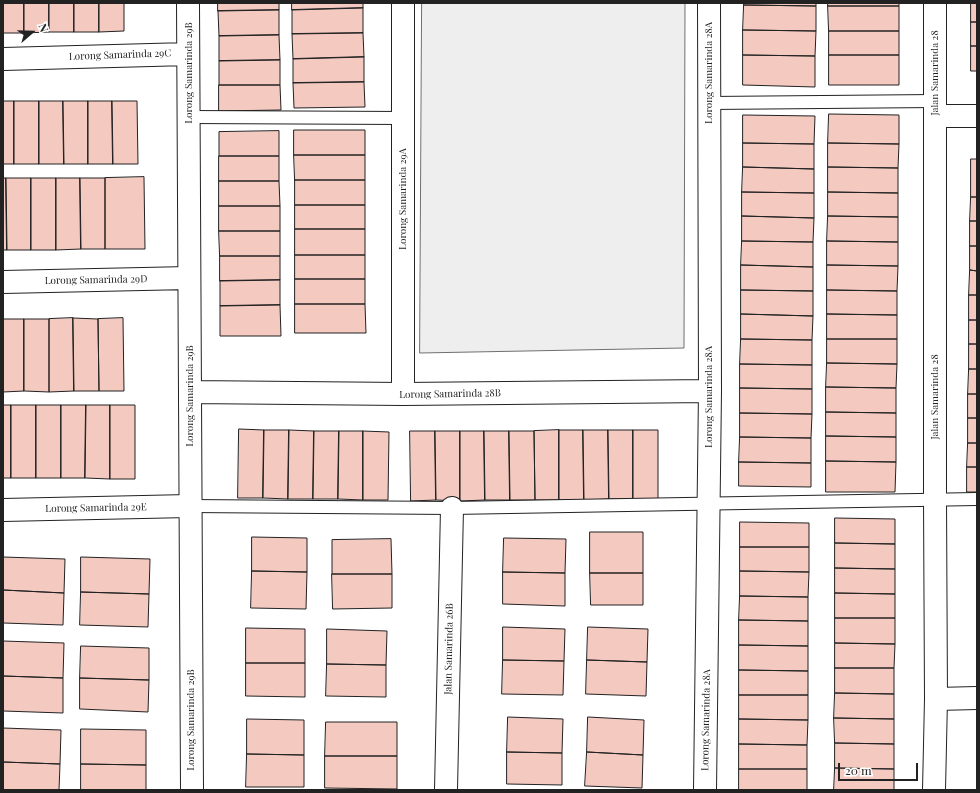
<!DOCTYPE html>
<html>
<head>
<meta charset="utf-8">
<style>
	body { margin:0 }
	#map { position:relative; width:980px; height:793px; overflow:hidden; background:#fff; font-family:"Playfair Display",serif }
	canvas { display:block }
	.frame { position:absolute; inset:0; border:4px solid #222; pointer-events:none }
	.north { position:absolute; left:12px; top:12px; width:40px; height:40px; -webkit-text-stroke:3px #fff; paint-order:stroke; rotate:70deg; font-size:11px; font-weight:700; line-height:16px; text-align:center; color:#222 }
	.north::after { content:''; display:block; margin:auto; width:14px; height:18px; background:#222; clip-path:polygon(50% 0,100% 100%,50% 72%,0 100%) }
	.scale { position:absolute; left:838px; top:763px; width:80px; height:18px; box-sizing:border-box; border:2px solid #222; border-top:0; padding-left:5px; font-size:12px; line-height:14px; white-space:nowrap; color:#222; -webkit-text-stroke:3px #fff; paint-order:stroke }
</style>
</head>
<body>
<div id="map">
<canvas width="980" height="793"></canvas>
<div class="frame"></div>
<div class="north">N</div>
<div class="scale">20 m</div>
</div>
<script>
const g = document.querySelector('canvas').getContext('2d');
g.lineJoin = 'round';
function paint(path, color) { g.fillStyle = color; g.fill(path, 'evenodd'); }
function strokePath(path, color, width, dash) { g.strokeStyle = color; g.lineWidth = width; g.lineCap = dash ? 'butt' : 'round'; g.setLineDash(dash || []); g.stroke(path); }
function drawText(font, color, halo, rows, align = 'center') {
  g.font = font + ' "Playfair Display",serif'; g.lineWidth = 3; g.setLineDash([]); g.textBaseline = 'middle'; g.strokeStyle = halo; g.fillStyle = color; for (const [text, x, y, turn = 0] of rows) {
    g.save(); g.translate(x, y); g.rotate((+turn || 0) * Math.PI / 180); g.textAlign = isNaN(turn) ? turn : align; if (halo) g.strokeText(text, 0, 0); g.fillText(text, 0, 0); g.restore();
  }
}
const green = new Path2D(`
	M 422,3 L 685,3 L 684,348 L 420,353 Z`);
paint(green, '#eee');
strokePath(green, '#6f6f6f', 1);
const building = new Path2D(`
	M 3,3 L 24,3 L 24,33 L 3,33 Z
	M 24,3 L 49,3 L 49,32 L 24,33 Z
	M 49,3 L 74,3 L 74,32 L 49,32 Z
	M 74,3 L 99,3 L 99,32 L 74,32 Z
	M 99,3 L 124,3 L 124,31 L 99,32 Z
	M 218,3 L 279,3 L 279,10 L 218,11 Z
	M 292,3 L 363,3 L 363,8 L 292,10 Z
	M 744,3 L 816,3 L 816,6 L 744,5 Z
	M 828,3 L 899,3 L 899,6 L 828,6 Z
	M 971,3 L 977,3 L 977,22 L 971,22 Z
	M 744,5 L 816,6 L 816,31 L 743,30 Z
	M 828,6 L 899,6 L 899,31 L 829,31 Z
	M 363,8 L 363,33 L 292,34 L 292,10 Z
	M 279,10 L 279,35 L 219,36 L 218,11 Z
	M 971,22 L 977,22 L 977,46 L 971,46 Z
	M 743,30 L 816,31 L 815,56 L 743,55 Z
	M 829,31 L 899,31 L 899,55 L 829,55 Z
	M 363,33 L 364,57 L 293,59 L 292,34 Z
	M 279,35 L 280,60 L 219,61 L 219,36 Z
	M 971,46 L 977,46 L 977,71 L 971,71 Z
	M 743,55 L 815,56 L 815,87 L 743,85 Z
	M 829,55 L 899,55 L 899,85 L 829,85 Z
	M 364,57 L 364,82 L 293,83 L 293,59 Z
	M 280,60 L 280,85 L 219,85 L 219,61 Z
	M 364,82 L 365,107 L 294,108 L 293,83 Z
	M 219,85 L 280,85 L 281,110 L 219,111 Z
	M 3,101 L 14,101 L 14,164 L 3,164 Z
	M 14,101 L 39,101 L 39,164 L 14,164 Z
	M 39,101 L 63,101 L 64,164 L 39,164 Z
	M 63,101 L 88,101 L 88,164 L 64,164 Z
	M 88,101 L 112,101 L 113,164 L 88,164 Z
	M 112,101 L 137,101 L 138,164 L 113,164 Z
	M 829,114 L 899,115 L 899,144 L 828,143 Z
	M 743,115 L 815,116 L 814,144 L 743,143 Z
	M 294,130 L 365,130 L 365,155 L 294,155 Z
	M 279,131 L 279,156 L 219,156 L 219,132 Z
	M 743,143 L 814,144 L 814,169 L 743,167 Z
	M 828,143 L 899,144 L 898,168 L 828,167 Z
	M 294,155 L 365,155 L 365,180 L 295,180 Z
	M 219,156 L 279,156 L 279,181 L 219,181 Z
	M 971,159 L 977,159 L 977,197 L 971,197 Z
	M 743,167 L 814,169 L 814,193 L 742,192 Z
	M 828,167 L 898,168 L 898,193 L 828,192 Z
	M 144,177 L 145,249 L 105,249 L 105,178 Z
	M 3,178 L 6,178 L 7,250 L 3,250 Z
	M 6,178 L 31,178 L 31,250 L 7,250 Z
	M 31,178 L 56,178 L 56,250 L 31,250 Z
	M 56,178 L 80,178 L 81,249 L 56,250 Z
	M 80,178 L 105,178 L 105,249 L 81,249 Z
	M 295,180 L 365,180 L 365,205 L 295,205 Z
	M 219,181 L 279,181 L 280,206 L 219,206 Z
	M 742,192 L 814,193 L 814,218 L 742,216 Z
	M 828,192 L 898,193 L 898,217 L 828,216 Z
	M 971,197 L 977,197 L 977,221 L 970,221 Z
	M 295,205 L 365,205 L 365,229 L 295,229 Z
	M 219,206 L 280,206 L 280,231 L 219,231 Z
	M 742,216 L 814,218 L 813,242 L 742,241 Z
	M 828,216 L 898,217 L 898,242 L 827,241 Z
	M 970,221 L 977,221 L 977,246 L 970,246 Z
	M 295,229 L 365,229 L 365,255 L 295,255 Z
	M 219,231 L 280,231 L 280,256 L 220,256 Z
	M 742,241 L 813,242 L 813,267 L 741,265 Z
	M 827,241 L 898,242 L 898,266 L 827,265 Z
	M 970,246 L 977,246 L 977,271 L 970,270 Z
	M 295,255 L 365,255 L 365,279 L 295,279 Z
	M 220,256 L 280,256 L 280,280 L 220,281 Z
	M 741,265 L 813,267 L 813,291 L 741,290 Z
	M 827,265 L 898,266 L 897,291 L 827,290 Z
	M 970,270 L 977,271 L 977,295 L 969,295 Z
	M 295,279 L 365,279 L 365,304 L 295,304 Z
	M 280,280 L 280,305 L 220,306 L 220,281 Z
	M 741,290 L 813,291 L 813,316 L 741,314 Z
	M 827,290 L 897,291 L 897,315 L 827,314 Z
	M 969,295 L 977,295 L 977,320 L 969,320 Z
	M 295,304 L 365,304 L 366,333 L 295,333 Z
	M 280,305 L 281,336 L 220,336 L 220,306 Z
	M 741,314 L 813,316 L 812,340 L 741,339 Z
	M 827,314 L 897,315 L 897,339 L 827,339 Z
	M 73,318 L 74,391 L 49,392 L 49,319 Z
	M 73,318 L 98,319 L 99,391 L 74,391 Z
	M 123,318 L 124,391 L 99,391 L 98,319 Z
	M 3,319 L 24,319 L 24,391 L 3,392 Z
	M 24,319 L 49,319 L 49,392 L 24,391 Z
	M 969,320 L 977,320 L 977,344 L 969,344 Z
	M 741,339 L 812,340 L 812,365 L 740,364 Z
	M 827,339 L 897,339 L 897,364 L 827,363 Z
	M 969,344 L 977,344 L 977,369 L 969,369 Z
	M 827,363 L 897,364 L 896,388 L 826,387 Z
	M 740,364 L 812,365 L 812,389 L 740,388 Z
	M 969,369 L 977,369 L 977,394 L 968,394 Z
	M 826,387 L 896,388 L 896,413 L 826,412 Z
	M 740,388 L 812,389 L 812,414 L 740,413 Z
	M 968,394 L 977,394 L 977,418 L 968,418 Z
	M 3,405 L 11,405 L 11,478 L 3,478 Z
	M 11,405 L 36,405 L 36,478 L 11,478 Z
	M 36,405 L 61,405 L 61,478 L 36,478 Z
	M 61,405 L 86,405 L 85,478 L 61,478 Z
	M 86,405 L 110,405 L 110,479 L 85,478 Z
	M 110,405 L 135,405 L 135,479 L 110,479 Z
	M 826,412 L 896,413 L 896,437 L 826,436 Z
	M 740,413 L 812,414 L 811,438 L 740,437 Z
	M 968,418 L 977,418 L 977,443 L 968,443 Z
	M 239,429 L 264,430 L 263,498 L 238,498 Z
	M 264,430 L 289,430 L 288,499 L 263,498 Z
	M 289,430 L 314,431 L 313,499 L 288,499 Z
	M 559,430 L 559,500 L 535,500 L 534,431 Z
	M 559,430 L 583,430 L 584,500 L 559,500 Z
	M 583,430 L 608,430 L 609,499 L 584,500 Z
	M 608,430 L 633,430 L 633,499 L 609,499 Z
	M 633,430 L 658,430 L 658,499 L 633,499 Z
	M 314,431 L 339,431 L 338,499 L 313,499 Z
	M 339,431 L 363,431 L 363,500 L 338,499 Z
	M 363,431 L 389,432 L 388,500 L 363,500 Z
	M 410,431 L 435,431 L 436,500 L 411,501 Z
	M 435,431 L 460,431 L 460,501 L 436,500 Z
	M 460,431 L 484,431 L 485,500 L 460,501 Z
	M 484,431 L 509,431 L 510,500 L 485,500 Z
	M 509,431 L 534,431 L 535,500 L 510,500 Z
	M 826,436 L 896,437 L 896,462 L 826,461 Z
	M 740,437 L 811,438 L 811,463 L 739,462 Z
	M 968,443 L 977,443 L 977,467 L 967,467 Z
	M 826,461 L 896,462 L 895,492 L 826,492 Z
	M 739,462 L 811,463 L 811,487 L 739,486 Z
	M 967,467 L 977,467 L 977,492 L 967,492 Z
	M 835,518 L 895,519 L 895,544 L 835,543 Z
	M 740,522 L 809,523 L 809,547 L 740,547 Z
	M 590,532 L 643,532 L 643,573 L 590,573 Z
	M 252,537 L 307,538 L 307,572 L 252,571 Z
	M 504,538 L 566,539 L 565,573 L 503,572 Z
	M 391,539 L 392,574 L 332,574 L 332,540 Z
	M 835,543 L 895,544 L 895,569 L 835,568 Z
	M 740,547 L 809,547 L 809,572 L 740,571 Z
	M 3,557 L 65,559 L 64,593 L 3,590 Z
	M 81,557 L 150,559 L 149,594 L 81,592 Z
	M 835,568 L 895,569 L 895,594 L 835,593 Z
	M 252,571 L 307,572 L 306,609 L 251,608 Z
	M 740,571 L 809,572 L 808,597 L 740,596 Z
	M 503,572 L 565,573 L 565,606 L 503,604 Z
	M 590,573 L 643,573 L 643,605 L 591,605 Z
	M 332,574 L 392,574 L 392,608 L 333,609 Z
	M 3,590 L 64,593 L 63,625 L 3,623 Z
	M 81,592 L 149,594 L 148,627 L 80,625 Z
	M 835,593 L 895,594 L 895,618 L 835,618 Z
	M 740,596 L 808,597 L 808,621 L 739,620 Z
	M 835,618 L 895,618 L 895,644 L 835,643 Z
	M 739,620 L 808,621 L 808,646 L 739,645 Z
	M 503,627 L 565,629 L 564,661 L 503,660 Z
	M 588,627 L 648,629 L 647,662 L 587,660 Z
	M 246,628 L 305,629 L 305,663 L 246,663 Z
	M 327,629 L 387,631 L 386,665 L 327,664 Z
	M 3,641 L 64,643 L 63,678 L 3,676 Z
	M 835,643 L 895,644 L 894,668 L 835,668 Z
	M 739,645 L 808,646 L 808,671 L 739,670 Z
	M 81,646 L 149,648 L 149,680 L 80,678 Z
	M 503,660 L 564,661 L 563,695 L 502,694 Z
	M 587,660 L 647,662 L 646,696 L 586,694 Z
	M 246,663 L 305,663 L 305,697 L 246,696 Z
	M 327,664 L 386,665 L 386,697 L 326,696 Z
	M 835,668 L 894,668 L 894,694 L 835,693 Z
	M 739,670 L 808,671 L 808,695 L 739,695 Z
	M 3,676 L 63,678 L 63,713 L 3,711 Z
	M 80,678 L 149,680 L 148,712 L 80,709 Z
	M 835,693 L 894,694 L 894,719 L 834,718 Z
	M 739,695 L 808,695 L 808,720 L 739,719 Z
	M 508,717 L 563,719 L 562,753 L 507,752 Z
	M 588,717 L 644,720 L 643,755 L 587,752 Z
	M 834,718 L 894,719 L 894,744 L 835,743 Z
	M 247,719 L 304,720 L 304,755 L 247,754 Z
	M 739,719 L 808,720 L 807,745 L 739,744 Z
	M 326,722 L 397,722 L 397,756 L 325,756 Z
	M 3,728 L 61,730 L 60,764 L 3,762 Z
	M 81,729 L 146,730 L 146,765 L 81,764 Z
	M 835,743 L 894,744 L 894,769 L 835,768 Z
	M 739,744 L 807,745 L 807,769 L 739,769 Z
	M 507,752 L 562,753 L 562,785 L 507,784 Z
	M 587,752 L 643,755 L 642,788 L 585,786 Z
	M 247,754 L 304,755 L 304,787 L 246,787 Z
	M 325,756 L 397,756 L 397,789 L 325,788 Z
	M 3,762 L 60,764 L 59,790 L 3,790 Z
	M 81,764 L 146,765 L 146,790 L 81,790 Z
	M 835,768 L 894,769 L 894,790 L 834,790 Z
	M 739,769 L 807,769 L 807,790 L 739,790 Z`);
paint(building, '#f3c9c0');
strokePath(building, '#222', 1);
const lane = new Path2D(`
	M 710,103 L 935,101
	M 189,117 L 403,118
	M 189,506 L 452,508 L 977,499`);
const street = new Path2D(`
	M 188,3 L 192,790
	M 403,3 L 403,394
	M 3,59 L 188,54
	M 935,116 L 977,116
	M 3,282 L 189,278
	M 190,392 L 403,394 L 710,391
	M 3,510 L 189,506
	M 936,699 L 977,698
	M 446,790 L 452,508
	M 705,790 L 710,391 L 709,3
	M 934,790 L 936,699 L 935,500 L 935,3`);
strokePath(lane, '#222', 14);
strokePath(street, '#222', 24);
strokePath(lane, '#fff', 12);
strokePath(street, '#fff', 22);
drawText('10px', '#222', '#fff', [
	["Lorong Samarinda 29C",120,55,-2],
	["Lorong Samarinda 29B",189,73,-90],
	["Lorong Samarinda 28A",709,73,-90],
	["Jalan Samarinda 28",935,73,-90],
	["Lorong Samarinda 29A",403,199,-90],
	["Lorong Samarinda 29D",96,280,-1],
	["Lorong Samarinda 28B",450,394,-1],
	["Lorong Samarinda 29B",190,396,-90],
	["Lorong Samarinda 28A",709,397,-90],
	["Jalan Samarinda 28",935,397,-90],
	["Lorong Samarinda 29E",96,508,-1],
	["Jalan Samarinda 26B",449,649,-89],
	["Lorong Samarinda 29B",191,720,-90],
	["Lorong Samarinda 28A",706,720,-89]
]);
</script>
</body>
</html>
